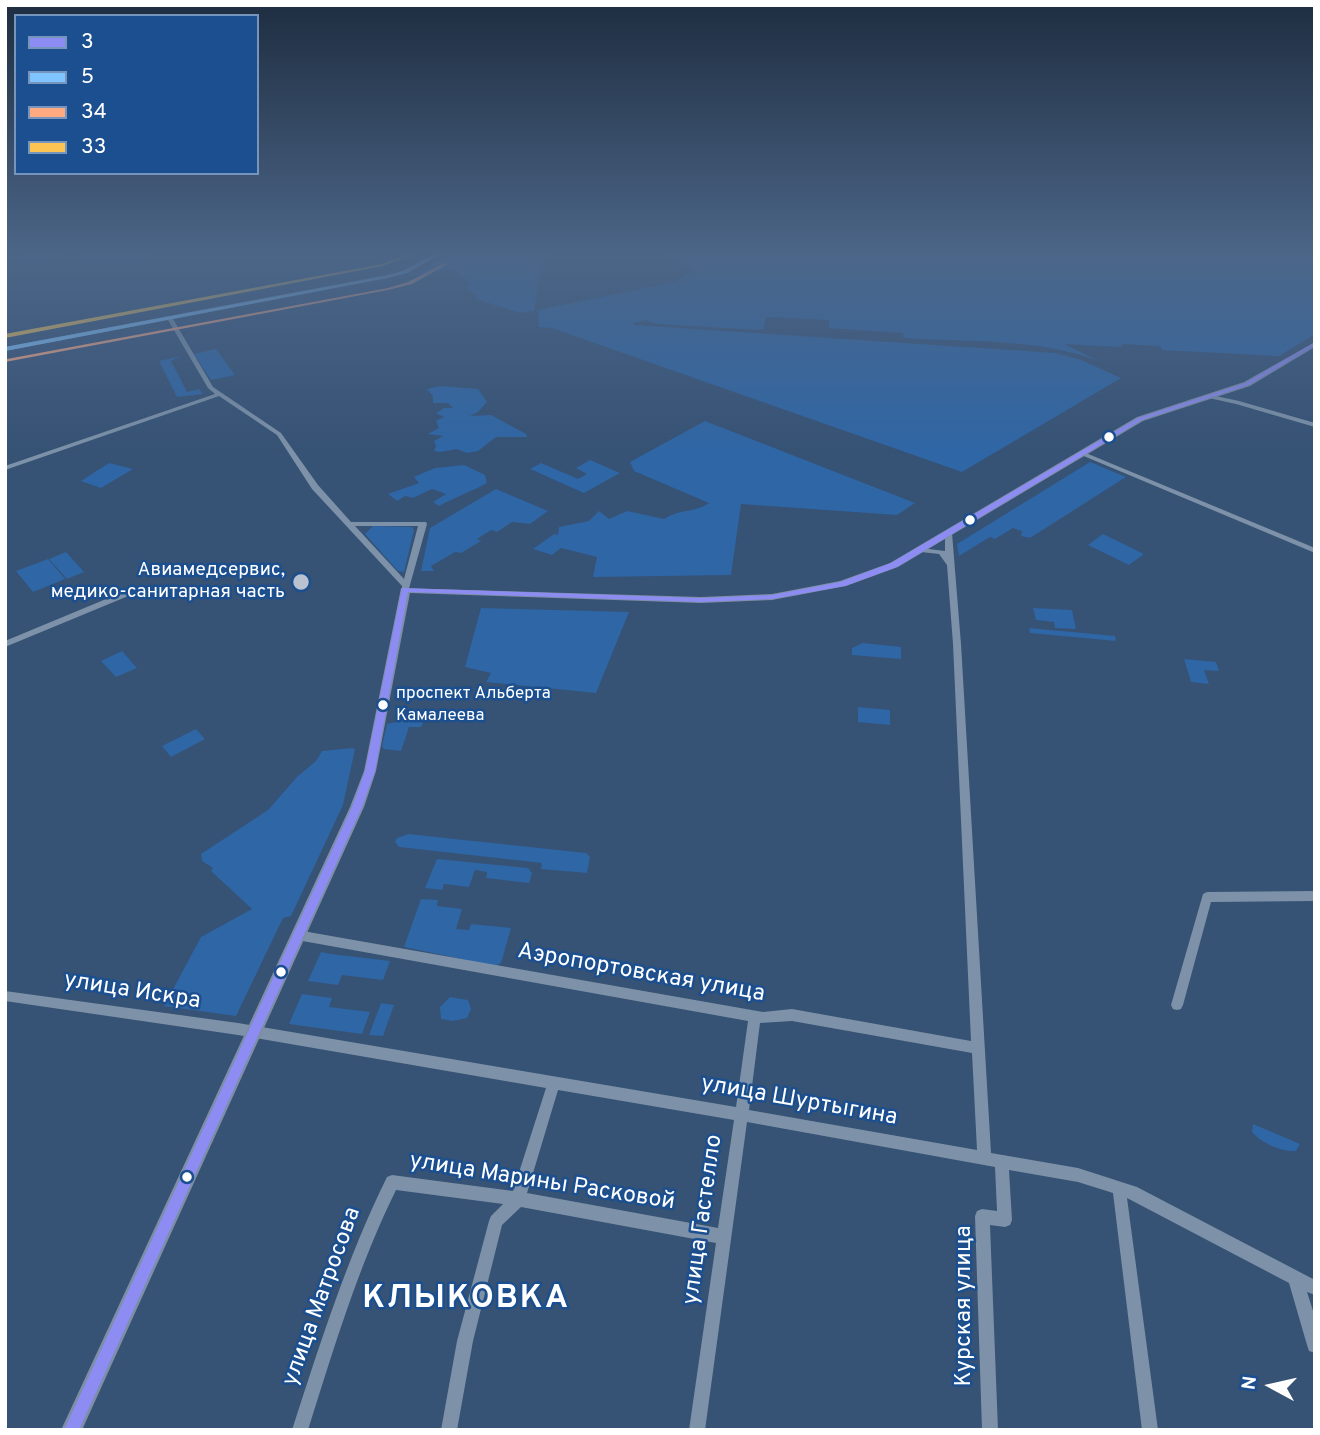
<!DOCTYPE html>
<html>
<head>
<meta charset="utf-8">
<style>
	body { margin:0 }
	#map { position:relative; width:1320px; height:1435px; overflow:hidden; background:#365274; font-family:Overpass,sans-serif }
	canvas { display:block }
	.frame { position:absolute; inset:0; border:7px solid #fff; pointer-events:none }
	.legend { position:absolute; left:14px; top:14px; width:245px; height:161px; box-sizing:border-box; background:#1b4f8f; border:2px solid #7695bc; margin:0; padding:9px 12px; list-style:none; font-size:21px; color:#fff }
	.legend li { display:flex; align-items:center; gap:14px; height:35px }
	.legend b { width:35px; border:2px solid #7695bc }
	.north { position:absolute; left:1236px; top:1351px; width:70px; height:70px; -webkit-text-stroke:5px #1b4f8f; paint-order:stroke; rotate:278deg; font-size:19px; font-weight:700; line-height:28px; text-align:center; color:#fff }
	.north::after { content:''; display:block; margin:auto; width:24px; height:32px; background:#fff; clip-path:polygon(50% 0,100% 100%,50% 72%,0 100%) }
</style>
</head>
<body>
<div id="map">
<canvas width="1320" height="1435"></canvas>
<div class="frame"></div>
<ul class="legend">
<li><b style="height:9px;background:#8c8cf2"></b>3</li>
<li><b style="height:9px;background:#80c4ff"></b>5</li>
<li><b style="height:9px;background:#ffa980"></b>34</li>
<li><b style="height:9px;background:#fcc553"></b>33</li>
</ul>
<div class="north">N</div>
</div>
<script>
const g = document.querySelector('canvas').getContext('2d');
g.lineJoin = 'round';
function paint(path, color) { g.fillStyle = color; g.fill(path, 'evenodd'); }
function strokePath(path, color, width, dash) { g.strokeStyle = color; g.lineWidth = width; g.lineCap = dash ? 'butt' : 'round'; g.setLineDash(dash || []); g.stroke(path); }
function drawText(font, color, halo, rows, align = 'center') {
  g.font = font + ' Overpass,sans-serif'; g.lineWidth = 5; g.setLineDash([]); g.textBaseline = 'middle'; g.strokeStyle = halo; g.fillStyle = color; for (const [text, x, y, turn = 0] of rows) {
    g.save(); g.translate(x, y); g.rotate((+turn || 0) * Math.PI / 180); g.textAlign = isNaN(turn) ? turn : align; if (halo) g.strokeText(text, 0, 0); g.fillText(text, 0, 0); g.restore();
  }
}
paint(new Path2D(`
	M 26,253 L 25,253 L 167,253 L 91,262 L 86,255 L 66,254 L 28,260 Z
	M 447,253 L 560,253 L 543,256 L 534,311 L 520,313 L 476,299 L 477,296 L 466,288 L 470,283 L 453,269 L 397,278 L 422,271 Z
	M 664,253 L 680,253 L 690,266 L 682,253 L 1315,253 L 1315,334 L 1279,356 L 1162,350 L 1160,346 L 1122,344 L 1122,347 L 1064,344 L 1099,361 C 1037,338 969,342 904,338 L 903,333 L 829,328 L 829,320 L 766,317 L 764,328 L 760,330 L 657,324 L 646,320 L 634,323 L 634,325 L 1055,353 L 1081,360 L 1121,378 L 962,472 L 552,328 L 539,327 L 538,310 L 675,282 L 693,270 Z
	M 216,349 L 235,375 L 211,380 L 194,354 Z
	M 181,356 L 171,361 L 187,392 L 199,389 L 203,394 L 177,397 L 159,361 Z
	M 440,386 L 478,389 L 487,402 L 478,412 L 470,416 L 491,415 L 526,434 L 527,437 L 496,437 L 478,451 L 467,453 L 457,449 L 440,452 L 434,451 L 436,446 L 434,441 L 443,436 L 428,434 L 439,428 L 436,421 L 444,417 L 436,413 L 444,408 L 453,408 L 448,403 L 433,403 L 433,396 L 427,389 Z
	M 705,421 L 915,503 L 897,515 L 741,504 L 731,575 L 593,577 L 597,557 L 561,548 L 552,555 L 533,549 L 554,534 L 558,535 L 559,527 L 589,521 L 599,511 L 609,519 L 627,511 L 664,519 C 681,508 692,514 709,503 L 634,471 L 630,462 Z
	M 590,460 L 620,473 L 584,493 L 530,469 L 541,463 L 578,479 L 587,474 L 576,468 Z
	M 1090,462 L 1126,477 L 1030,538 L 1021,536 L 1022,531 L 1013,528 L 995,539 L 990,537 L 959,556 L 957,544 Z
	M 109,463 L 133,469 L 101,488 L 81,481 Z
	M 464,465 L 485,475 L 487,483 C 471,492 455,497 439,506 L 433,502 L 446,494 L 432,489 L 413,498 L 405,496 L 397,501 L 388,494 L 419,483 L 414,477 L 435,468 Z
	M 496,489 L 548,511 L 530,524 L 512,522 L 497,532 L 491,530 L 477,539 L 481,541 L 461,553 L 455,552 L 431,566 L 434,571 L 421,571 L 430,528 Z
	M 373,526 L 412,527 L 414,530 L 404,572 L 398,571 L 365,534 Z
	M 1103,534 L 1144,554 L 1129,565 L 1088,545 Z
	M 66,552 L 84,572 L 67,579 L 49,559 Z
	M 48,559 L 65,579 L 33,592 L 16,571 Z
	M 481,608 L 629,612 L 596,693 L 486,682 L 491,673 L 465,667 Z
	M 1033,608 L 1072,610 L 1076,629 L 1055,628 L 1054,622 L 1036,620 Z
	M 1029,628 L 1115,636 L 1116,641 L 1030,633 Z
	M 863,643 L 901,647 L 901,659 L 852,655 L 852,648 Z
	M 122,651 L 137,668 L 116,677 L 101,661 Z
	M 1184,659 L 1216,662 L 1219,671 L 1204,670 L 1209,684 L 1191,682 Z
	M 858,707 L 890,710 L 890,725 L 858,722 Z
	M 426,716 L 421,727 L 409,727 L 401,751 L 384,749 L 382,746 L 387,724 Z
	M 196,729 L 205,739 L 171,757 L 162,746 Z
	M 352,748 L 355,749 L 343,805 L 291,916 L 283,918 L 236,1016 L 164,1006 L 201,937 L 252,909 L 211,871 L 213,868 L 202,861 L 201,854 L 268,810 L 297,777 L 316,761 L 322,751 Z
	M 408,834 L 586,853 L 590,857 L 587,873 L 541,869 L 542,863 L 399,847 L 395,842 L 397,838 Z
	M 437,859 L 528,868 L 532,873 L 529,883 L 486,878 L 487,872 L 475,870 L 469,887 L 444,884 L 442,890 L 425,888 Z
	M 421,899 L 438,900 L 437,906 L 462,909 L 456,929 L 469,930 L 471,924 L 511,928 L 501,963 L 495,966 L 404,947 Z
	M 321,952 L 331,954 L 390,961 L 383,980 L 342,975 L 338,985 L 308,981 Z
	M 302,994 L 332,998 L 329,1007 L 370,1012 L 362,1034 L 289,1024 Z
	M 450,997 L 468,1000 L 471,1009 L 467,1018 L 453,1021 L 441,1019 L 440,1007 Z
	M 381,1003 L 394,1005 L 383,1036 L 369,1035 Z
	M 1253,1124 L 1300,1144 L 1296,1151 C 1282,1152 1261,1143 1252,1132 Z`), '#2f66a5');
paint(new Path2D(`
	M 437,253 L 443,253 L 407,273 L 388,278 L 173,319 L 213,387 L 281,433 L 318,485 L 351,522 L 426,522 L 427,524 L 408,592 L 402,592 L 402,586 L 312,489 L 277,435 L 219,396 L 5,470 L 5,466 L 215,394 L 208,388 L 168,320 L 5,351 L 5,347 L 386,275 L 403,271 ZM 355,526 L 418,526 L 404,579 Z
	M 1211,395 L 1239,401 L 1315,423 L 1315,427 L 1236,404 L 1209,398 L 1208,397 Z
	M 1081,451 L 1315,548 L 1315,553 L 1079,454 L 1077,453 Z
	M 945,531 L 951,531 L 952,533 L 961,644 L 991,1153 L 1078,1168 L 1137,1187 L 1315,1280 L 1315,1295 L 1307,1292 L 1315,1317 L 1315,1353 L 1309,1351 L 1307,1345 L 1289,1283 L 1127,1198 L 1158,1430 L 1142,1430 L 1113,1193 L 1078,1182 L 1009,1170 L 1012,1220 L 1010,1225 L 1005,1227 L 990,1225 L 998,1430 L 982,1430 L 975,1216 L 977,1211 L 982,1209 L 997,1211 L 995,1167 L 747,1122 L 705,1430 L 689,1430 L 716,1243 L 521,1207 L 502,1225 L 473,1341 L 457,1430 L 441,1430 L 457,1341 L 489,1221 L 491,1216 L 503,1204 L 396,1190 C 358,1267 334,1348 308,1430 L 292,1430 C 320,1344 347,1258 387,1177 L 392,1175 L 513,1191 L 546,1088 L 238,1035 L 5,1001 L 5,991 L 238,1023 L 736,1107 L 748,1021 L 297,940 L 293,938 L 291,935 L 293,932 L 297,930 L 763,1012 L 792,1009 L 971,1041 L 953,644 L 947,565 L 939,554 L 921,552 L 917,550 L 921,548 L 945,551 ZM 792,1021 L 972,1053 L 977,1150 L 749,1110 L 760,1023 ZM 558,1090 L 734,1120 L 718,1228 L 527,1193 Z
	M 135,587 L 138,588 L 139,590 L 138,592 L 5,647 L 5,641 Z
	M 1315,891 L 1315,901 L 1211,902 L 1183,1005 L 1181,1009 L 1177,1010 L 1173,1009 L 1171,1005 L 1203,894 L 1207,892 Z`), '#7d92a8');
paint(new Path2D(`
	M 1315,342 L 1315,347 L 1250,386 L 1143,421 L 898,567 L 846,586 L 772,600 L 701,603 L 410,593 L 376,771 L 364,807 L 82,1430 L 61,1430 L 350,807 L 364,771 L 401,588 L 701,597 L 772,594 L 840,581 L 890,563 L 1137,417 L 1244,382 Z`), '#7d8ea7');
paint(new Path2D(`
	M 1315,342 L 1315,346 L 1249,385 L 1142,420 L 897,567 L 845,586 L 772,599 L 701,602 L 408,592 L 375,771 L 362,807 L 79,1430 L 64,1430 L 352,807 L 365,771 L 402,588 L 701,598 L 772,595 L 840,582 L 891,563 L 1138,418 L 1245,383 Z`), '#8c8cf2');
paint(new Path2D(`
	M 437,253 L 442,253 L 407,273 L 386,278 L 5,351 L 5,347 L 386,276 L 403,271 Z`), '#80c4ff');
paint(new Path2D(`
	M 444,263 L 448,264 L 412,284 L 388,290 L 5,362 L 5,360 L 7,359 L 388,288 L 408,282 Z`), '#ffa980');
paint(new Path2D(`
	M 412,253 L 417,253 L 383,266 L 5,338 L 5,334 L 382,264 Z`), '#fcc553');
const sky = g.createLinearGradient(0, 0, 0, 453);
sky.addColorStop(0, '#1e2d40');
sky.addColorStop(0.56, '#4c6688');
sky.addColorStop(1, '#4c668800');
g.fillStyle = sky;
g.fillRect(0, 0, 1320, 453);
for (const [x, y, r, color] of [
	[1109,437,6,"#fff"],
	[970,520,6,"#fff"],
	[301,582,9,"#b9c2ce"],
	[383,705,6,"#fff"],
	[281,972,6,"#fff"],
	[187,1177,6,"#fff"]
]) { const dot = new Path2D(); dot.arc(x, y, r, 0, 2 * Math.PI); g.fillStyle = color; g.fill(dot); strokePath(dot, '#1b4f8f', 2.5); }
drawText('17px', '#fff', '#1b4f8f', [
	["проспект Альберта",396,695],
	["Камалеева",396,717]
], 'left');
drawText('19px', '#fff', '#1b4f8f', [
	["Авиамедсервис,",285,571],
	["медико-санитарная часть",285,593]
], 'right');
drawText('23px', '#fff', '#1b4f8f', [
	["Аэропортовская улица",641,974,10],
	["улица Искра",132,992,9],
	["улица Шуртыгина",799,1102,10],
	["улица Марины Расковой",542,1183,9],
	["улица Гастелло",704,1220,-82],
	["улица Матросова",323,1297,-70],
	["Курская улица",965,1306,-90]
]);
g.letterSpacing = '2px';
drawText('bold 32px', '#fff', '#1b4f8f', [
	["КЛЫКОВКА",466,1301]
]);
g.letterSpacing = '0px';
</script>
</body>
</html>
